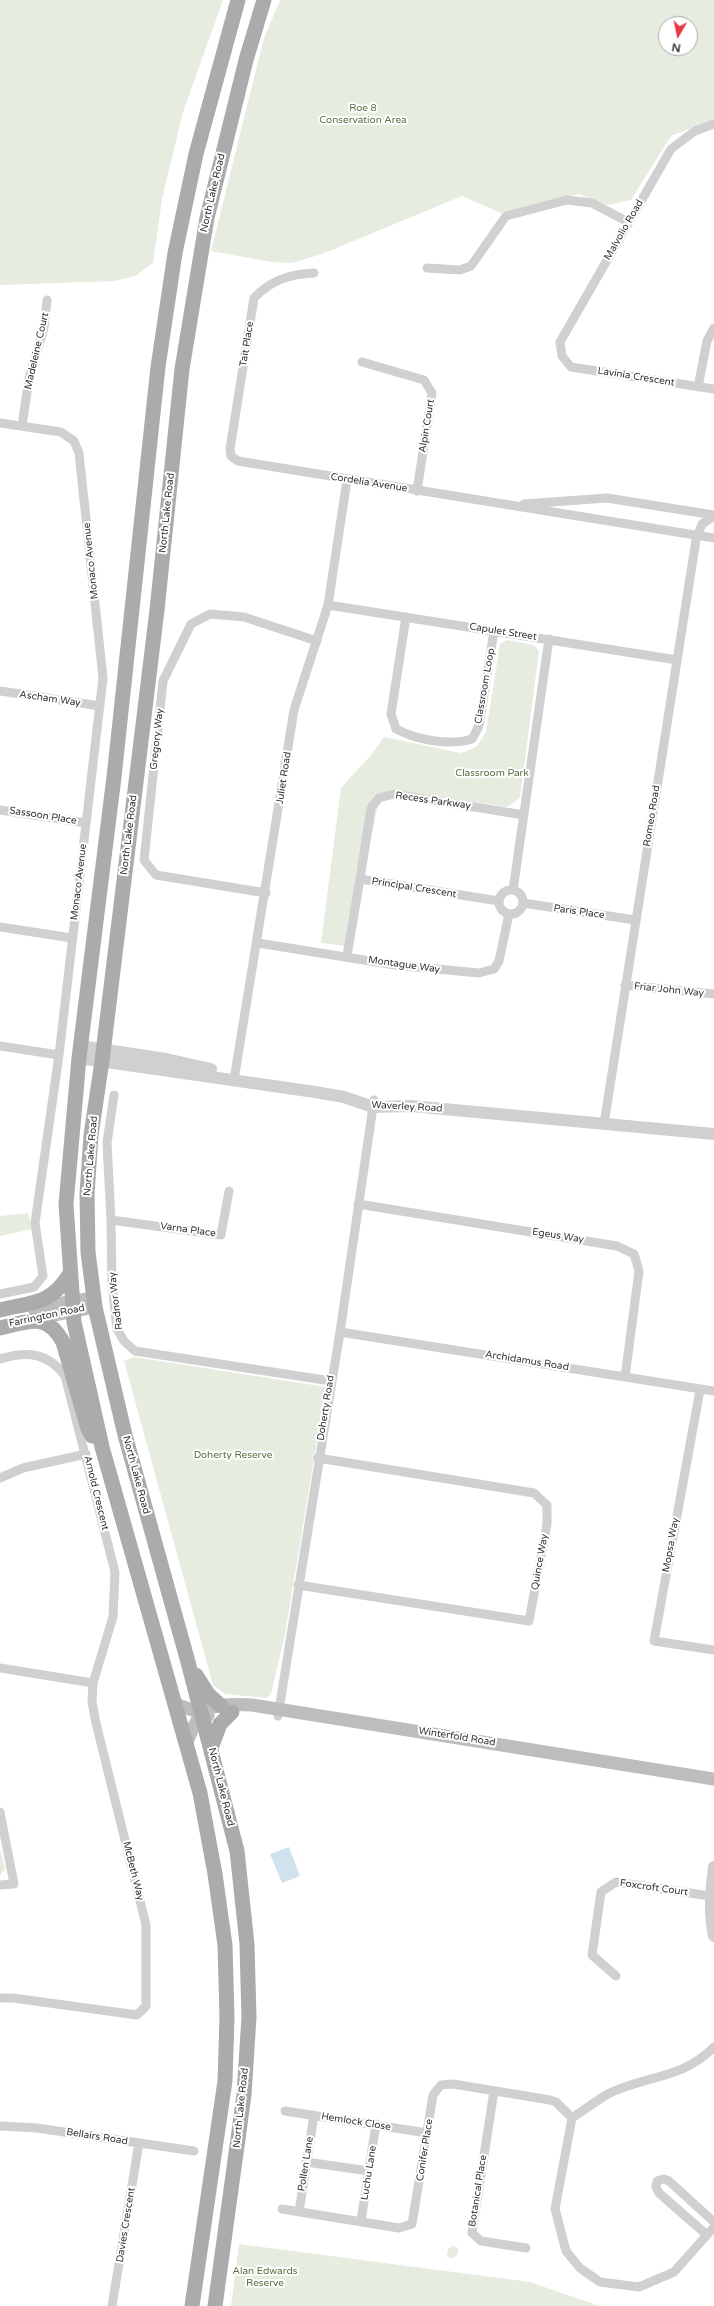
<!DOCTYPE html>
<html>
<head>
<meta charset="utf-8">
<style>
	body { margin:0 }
	#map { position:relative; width:714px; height:2306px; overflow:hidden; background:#fff; font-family:"Varela Round",sans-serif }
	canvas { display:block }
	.north { position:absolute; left:658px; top:16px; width:40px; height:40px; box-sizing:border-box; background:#fff; border:1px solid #adadad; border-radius:50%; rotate:189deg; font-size:11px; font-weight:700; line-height:16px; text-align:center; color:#333 }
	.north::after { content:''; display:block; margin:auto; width:14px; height:18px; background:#e63946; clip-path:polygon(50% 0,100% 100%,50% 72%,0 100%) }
</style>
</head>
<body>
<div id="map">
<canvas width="714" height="2306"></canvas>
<div class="north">N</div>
</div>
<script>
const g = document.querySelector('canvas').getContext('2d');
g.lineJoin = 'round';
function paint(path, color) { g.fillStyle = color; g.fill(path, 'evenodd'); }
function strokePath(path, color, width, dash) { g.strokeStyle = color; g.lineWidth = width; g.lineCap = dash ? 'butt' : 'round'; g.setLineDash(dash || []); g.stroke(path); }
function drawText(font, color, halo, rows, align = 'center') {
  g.font = font + ' "Varela Round",sans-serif'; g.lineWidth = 4; g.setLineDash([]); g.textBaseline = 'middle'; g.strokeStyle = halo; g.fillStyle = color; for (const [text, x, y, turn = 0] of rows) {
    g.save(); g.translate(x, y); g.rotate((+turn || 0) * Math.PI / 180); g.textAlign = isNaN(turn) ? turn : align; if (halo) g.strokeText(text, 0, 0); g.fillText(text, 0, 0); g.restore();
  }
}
paint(new Path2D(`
	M 0,0 L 223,0 L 183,112 L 162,199 L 153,263 L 135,276 L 115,281 L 0,285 Z
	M 280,0 L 714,0 L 714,119 L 671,136 L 631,200 L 608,205 L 579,194 L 501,213 L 462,196 L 322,254 L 292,263 L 272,262 L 211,251 L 264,38 ZM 666,24 L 690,24 L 690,48 L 666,48 Z
	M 507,640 L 534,645 L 539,651 L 520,798 L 507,807 L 403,791 L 385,792 L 377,808 L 365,871 L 346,946 L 321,943 L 341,788 L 371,755 L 384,737 L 461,753 L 476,747 L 486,732 L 500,644 Z
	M 28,1213 L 32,1229 L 0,1236 L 0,1216 Z
	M 134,1357 L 326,1387 L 285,1634 L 271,1694 L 266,1698 L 225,1694 L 213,1685 L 124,1361 Z
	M 0,1848 L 5,1869 L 0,1876 Z
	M 239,2244 L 530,2282 L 599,2306 L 231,2306 Z
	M 453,2246 L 458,2248 L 458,2254 L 453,2258 L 447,2257 L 448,2249 Z`), '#e6ecdf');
paint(new Path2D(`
	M 289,1847 L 300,1876 L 282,1883 L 270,1854 Z`), '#cfe2ee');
strokePath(new Path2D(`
	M 714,124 L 695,131 L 671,149 L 560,342 L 562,356 L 571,367 L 714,389
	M 427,268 L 460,270 L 471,266 L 506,216 L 567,200 L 592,203 L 628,222
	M 314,273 C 290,274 271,280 254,298 L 230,449 L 231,456 L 238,461 L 714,538
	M 362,362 L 424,380 L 432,393 L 417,491
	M 698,387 L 707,341 L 714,328
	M 0,423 L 61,432 L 74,441 L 79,453 L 103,678 L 59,1055 L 35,1223 L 43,1276 L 34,1287 L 0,1294
	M 22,426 L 29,378 L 44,328 L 47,300
	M 524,504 L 607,498 L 714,515
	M 328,605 L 677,660
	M 406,617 L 391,714 L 396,729 C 417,740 449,746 472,739 L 479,726 L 494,631
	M 0,691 L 100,706
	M 0,810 L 86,823
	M 360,879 L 371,808 L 379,798 L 394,794 L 524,815
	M499 902a12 12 0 1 1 24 0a12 12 0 1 1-24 0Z
	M 513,890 L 549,639
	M 266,893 L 156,875 L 144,860 L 163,681 L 191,624 L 210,614 L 244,617 L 317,641
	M 523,903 L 635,920
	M 0,927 L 72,938
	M 258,943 L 395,965 L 479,973 L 494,969 L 499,961 L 509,914
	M 347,956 L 360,879 L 499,901
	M 625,985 L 714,994
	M 0,1046 L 59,1055
	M 234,1080 L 294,710 L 328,605 L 347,480
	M 114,1095 L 107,1143 L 111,1220 L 112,1284 L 117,1329 L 124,1341 L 135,1351 L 331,1381
	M 604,1124 L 696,540 L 702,524 L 714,516
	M 358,1204 L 617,1246 L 634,1254 L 639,1271 L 625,1377
	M 111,1220 L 221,1235 L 229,1191
	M 340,1332 L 714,1391
	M 0,1359 C 26,1351 48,1352 65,1376 L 115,1572 L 113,1617 L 93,1683
	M 700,1390 L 654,1641 L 714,1650
	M 0,1478 L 23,1468 L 86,1454
	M 298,1585 L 529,1621 L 547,1524 L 547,1505 L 534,1493 L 318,1458
	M 0,1668 L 93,1683 L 92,1702 L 96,1723 L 146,1925 L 146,2006 L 137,2015 L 13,1998 L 0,1998
	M 278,1716 L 340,1332 L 374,1100
	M 0,1812 L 14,1884 L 0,1885
	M 616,1976 L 592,1955 L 601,1892 L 616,1882 L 710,1896
	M 714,2047 C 682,2080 645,2075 608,2094 C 596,2101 584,2110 572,2118 L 555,2209 L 566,2251 L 580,2268 L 600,2282 L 639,2287 L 674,2272 L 714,2227
	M 494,2091 L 472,2233 L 481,2241 L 526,2248
	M 285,2111 L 427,2133
	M 0,2126 L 37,2128 L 194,2151
	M 306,2162 L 369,2171
	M 282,2209 L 399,2228 L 412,2224 L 433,2095 L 441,2085 L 453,2084 L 550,2100 L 556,2102 L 572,2118
	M 299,2212 L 314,2115
	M 361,2221 L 376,2124
	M 707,2235 L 659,2193 L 656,2187 L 657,2181 L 664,2179 L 669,2181 L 714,2222
	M 112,2306 L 139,2143`), '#d0d0d0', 9);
strokePath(new Path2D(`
	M 80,1046 L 166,1059 L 211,1069
	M 79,1058 L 315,1092 L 344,1097 L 373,1107 L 411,1106 L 714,1134
	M 714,1867 C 711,1891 709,1912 714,1936`), '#d0d0d0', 12);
strokePath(new Path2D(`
	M 33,1308 L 93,1298
	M 30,1320 L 95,1307
	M 176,1704 L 208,1716
	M 187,1742 C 191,1733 195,1722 201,1714 C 209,1703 240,1704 252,1705 L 714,1779`), '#bdbdbd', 13);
strokePath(new Path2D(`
	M 0,1310 C 32,1302 50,1305 69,1275
	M 0,1328 C 28,1322 46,1311 63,1342 L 88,1429 L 92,1436
	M 196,1675 L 208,1694 L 221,1706
	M 211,1748 L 220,1724 L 232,1712
	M 192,2306 L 225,2081 L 227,2017 L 225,1945 L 215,1874 L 200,1793 L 102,1447 L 74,1322 L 66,1204 L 79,1058 L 114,777 L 158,367 L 175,253 L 196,154 L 238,0
	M 215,2306 L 244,2095 L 249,2017 L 247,1944 L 237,1851 L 188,1662 L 125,1435 L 95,1307 L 88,1252 L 87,1194 L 91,1135 L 102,1061 L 157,610 L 182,369 L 207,218 L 246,60 L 264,0`), '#ababab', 15);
drawText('10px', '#56703f', '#fff', [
	["Roe 8",363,108],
	["Conservation Area",363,120],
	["Classroom Park",492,773],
	["Doherty Reserve",233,1455],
	["Alan Edwards",265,2271],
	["Reserve",265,2283]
]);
drawText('10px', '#333', '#fff', [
	["North Lake Road",213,193,-77],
	["Malvolio Road",624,230,-60],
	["Tait Place",247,344,-81],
	["Madeleine Court",37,351,-77],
	["Lavinia Crescent",636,377,9],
	["Alpin Court",427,426,-81],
	["Cordelia Avenue",369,483,9],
	["North Lake Road",167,513,-84],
	["Monaco Avenue",91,561,-96],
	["Capulet Street",503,632,9],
	["Classroom Loop",485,686,-80],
	["Ascham Way",50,699,8],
	["Gregory Way",157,739,-84],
	["Juliet Road",284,778,-81],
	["Recess Parkway",433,801,8],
	["Sassoon Place",43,816,9],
	["Romeo Road",652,816,-81],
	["North Lake Road",129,835,-83],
	["Monaco Avenue",79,882,-83],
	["Principal Crescent",414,888,9],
	["Paris Place",579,912,8],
	["Montague Way",404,965,8],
	["Friar John Way",669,990,6],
	["Waverley Road",407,1107,3],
	["North Lake Road",91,1156,-85],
	["Varna Place",188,1230,8],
	["Egeus Way",558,1236,9],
	["Radnor Way",116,1301,-97],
	["Farrington Road",47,1316,-12],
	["Archidamus Road",527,1361,9],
	["Doherty Road",326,1408,-81],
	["North Lake Road",136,1475,75],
	["Arnold Crescent",96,1493,76],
	["Mopsa Way",671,1545,-80],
	["Quince Way",540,1562,-80],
	["Winterfold Road",457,1737,9],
	["North Lake Road",221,1787,76],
	["McBeth Way",133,1871,76],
	["Foxcroft Court",654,1888,8],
	["North Lake Road",241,2108,-84],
	["Hemlock Close",356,2122,9],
	["Bellairs Road",97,2137,9],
	["Conifer Place",425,2150,-81],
	["Pollen Lane",306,2164,-81],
	["Luchu Lane",369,2173,-81],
	["Botanical Place",478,2191,-81],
	["Davies Crescent",126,2225,-81]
]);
</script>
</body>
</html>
